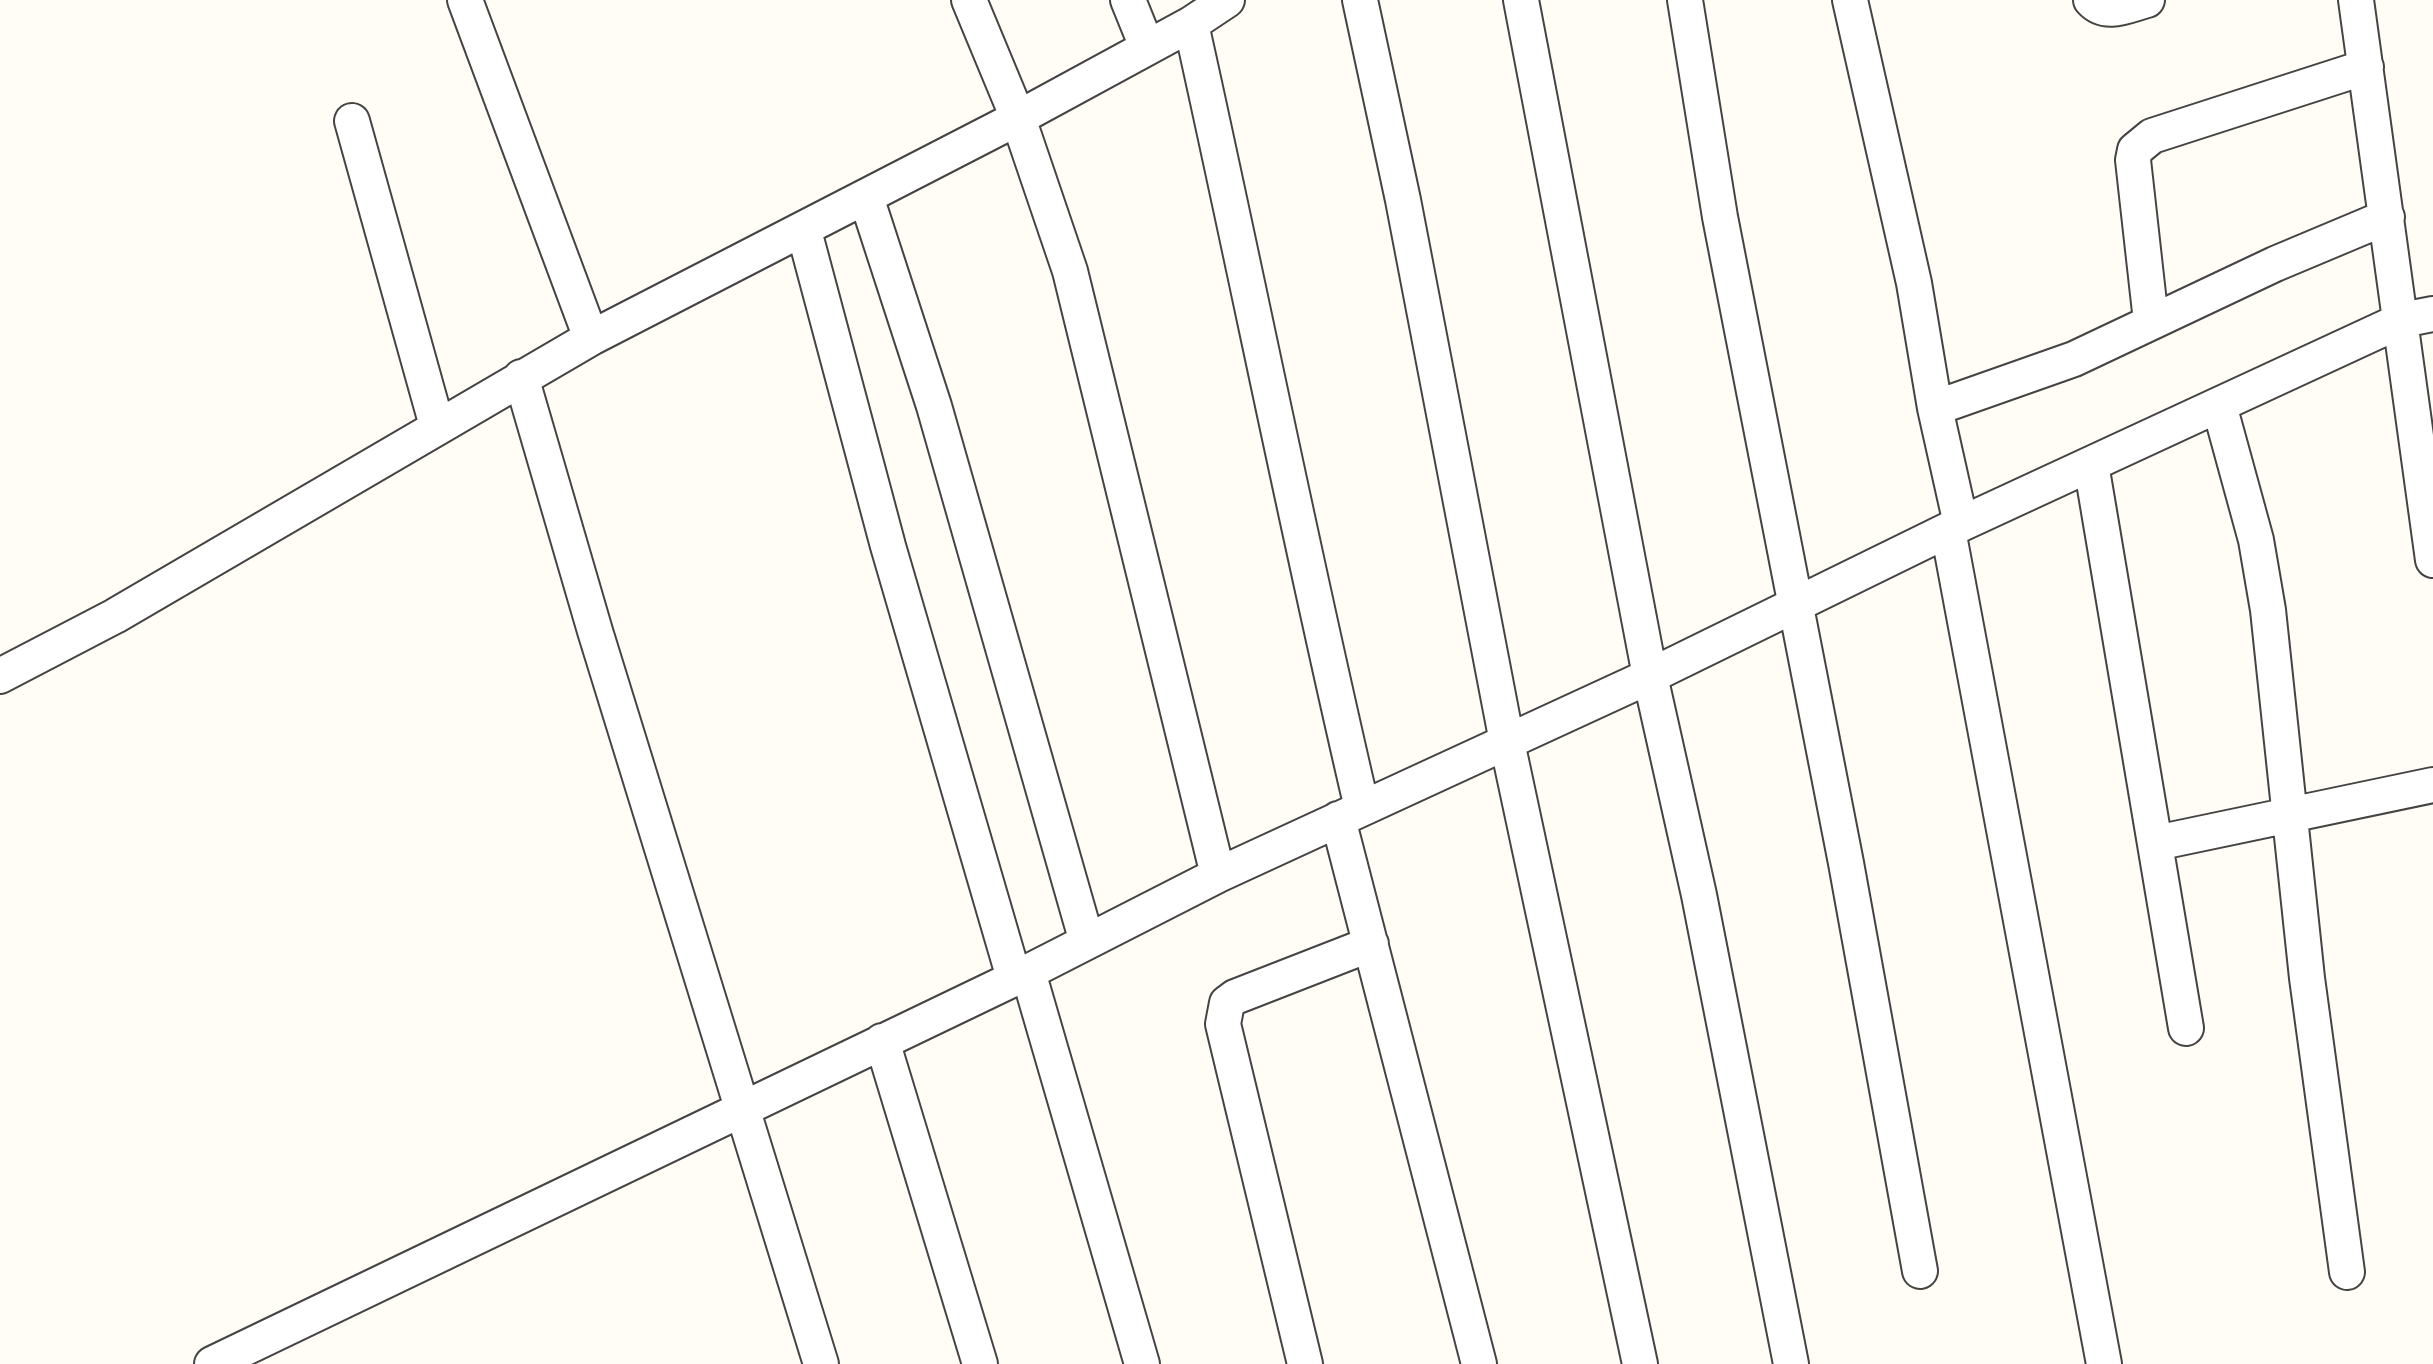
<!DOCTYPE html>
<html>
<head>
<meta charset="utf-8">
<style>
	body { margin:0 }
	canvas { display:block; background:#fffdf5 }
</style>
</head>
<body>
<canvas width="2433" height="1364"></canvas>
<script>
const g = document.querySelector('canvas').getContext('2d');
g.lineJoin = 'round';
function strokePath(path, color, width, dash) { g.strokeStyle = color; g.lineWidth = width; g.lineCap = dash ? 'butt' : 'round'; g.setLineDash(dash || []); g.stroke(path); }
const minor = new Path2D(`
	M 465,0 L 591,338
	M 969,0 L 1018,118 L 1070,271 L 1218,875
	M 1128,0 L 1147,47
	M 1360,0 L 1403,200 L 1507,742 L 1640,1364
	M 1521,0 L 1650,676 L 1699,895 L 1791,1364
	M 1685,0 L 1720,217 L 1846,863 L 1920,1271
	M 1850,0 L 1914,283 L 1935,408 L 1961,524
	M 2091,0 C 2106,17 2128,5 2147,0
	M 2356,0 L 2433,560
	M 1191,24 C 1249,285 1301,548 1362,808
	M 352,121 L 437,426
	M 866,197 L 934,406 L 1087,942
	M 804,231 L 888,546 L 1014,978
	M 2151,321 L 2133,160 L 2135,150 L 2152,136 L 2366,67
	M 521,377 L 595,631 L 821,1364
	M 2219,405 L 2256,540 L 2268,610 L 2307,978 L 2347,1272
	M 1935,408 L 2074,359 L 2275,264 L 2387,217
	M 2091,464 L 2186,1028
	M 1948,530 L 2104,1364
	M 0,676 L 115,616 L 591,338 L 1018,118 L 1191,24 L 1227,0
	M 1338,819 L 1479,1364
	M 2156,843 L 2433,785
	M 1028,972 L 1142,1364
	M 882,1041 L 980,1364
	M 212,1364 L 1028,972 L 1218,875 L 1650,676 L 1948,530 L 2402,320 L 2433,314
	M 1305,1364 L 1223,1024 L 1227,1003 L 1235,997 L 1371,944`);
strokePath(minor, '#444', 38);
strokePath(minor, '#fff', 34);
</script>
</body>
</html>
